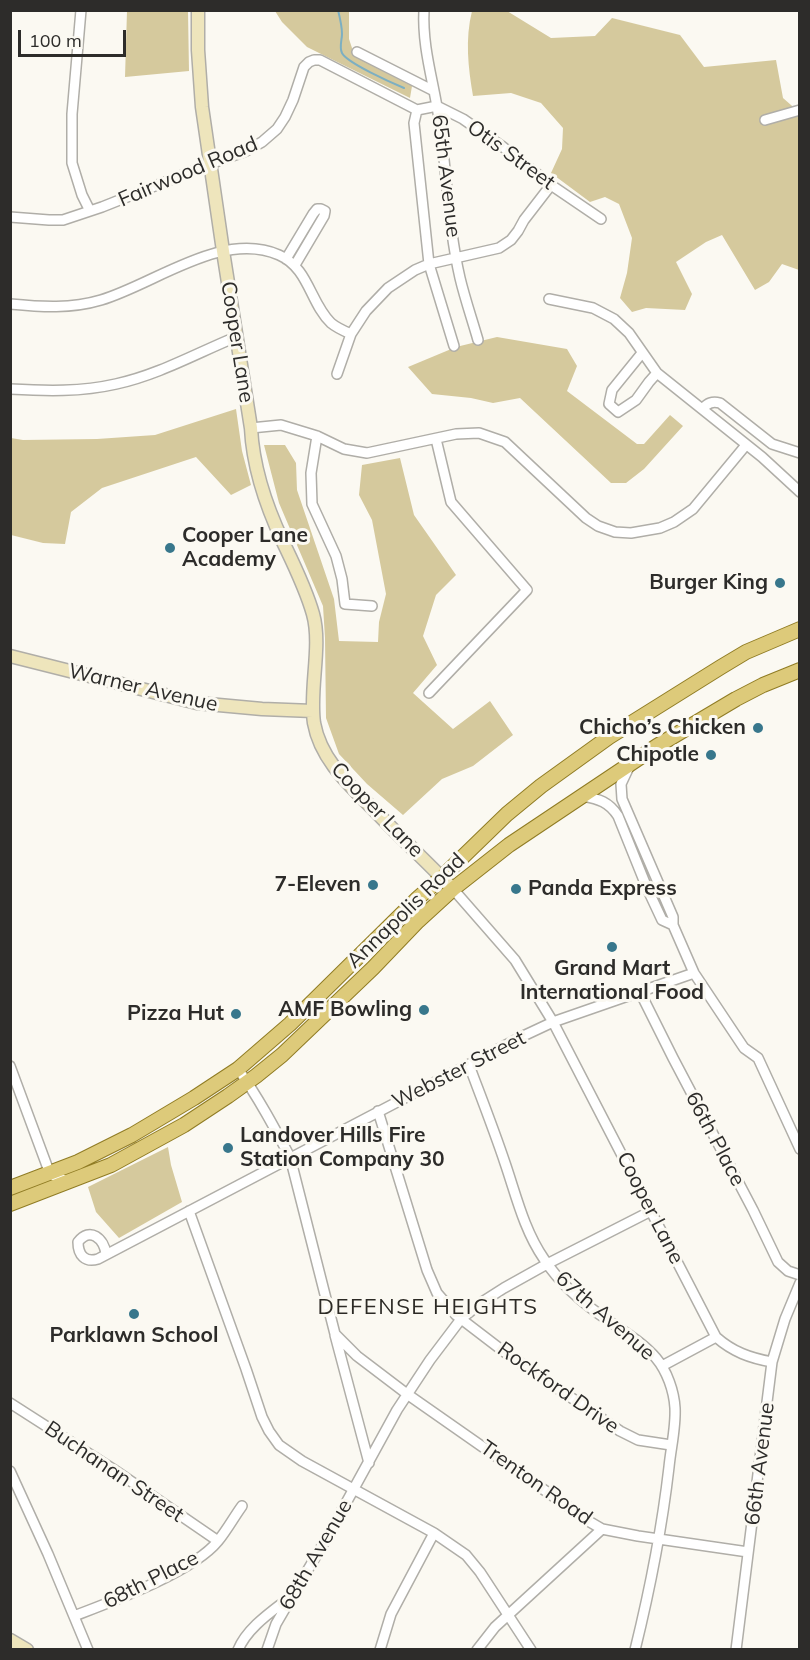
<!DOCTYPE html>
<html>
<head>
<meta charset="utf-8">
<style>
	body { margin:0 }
	#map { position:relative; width:810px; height:1660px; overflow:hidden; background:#fbf9f2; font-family:Mulish,sans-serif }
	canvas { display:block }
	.frame { position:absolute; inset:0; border:12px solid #2d2c2a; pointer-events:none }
	.scale { position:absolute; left:18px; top:30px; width:108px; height:27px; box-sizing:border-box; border:3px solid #2d2c2a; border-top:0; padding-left:8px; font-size:18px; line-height:21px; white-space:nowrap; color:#2d2c2a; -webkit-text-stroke:4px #fbf9f2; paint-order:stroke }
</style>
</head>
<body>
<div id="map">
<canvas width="810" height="1660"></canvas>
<div class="frame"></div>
<div class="scale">100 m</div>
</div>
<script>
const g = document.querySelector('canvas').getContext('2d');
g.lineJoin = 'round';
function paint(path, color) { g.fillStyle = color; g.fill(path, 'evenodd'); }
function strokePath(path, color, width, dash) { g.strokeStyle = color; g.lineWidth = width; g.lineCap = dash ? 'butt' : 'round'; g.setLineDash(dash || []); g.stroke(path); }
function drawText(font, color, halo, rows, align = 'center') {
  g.font = font + ' Mulish,sans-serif'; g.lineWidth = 6; g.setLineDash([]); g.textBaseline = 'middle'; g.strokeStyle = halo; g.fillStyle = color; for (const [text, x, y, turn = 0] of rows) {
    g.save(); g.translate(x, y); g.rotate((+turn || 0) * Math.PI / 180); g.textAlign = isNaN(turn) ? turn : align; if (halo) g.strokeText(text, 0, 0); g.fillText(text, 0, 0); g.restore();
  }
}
paint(new Path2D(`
	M 127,11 L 188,11 L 189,71 L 125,77 Z
	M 275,11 L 349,11 L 349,39 L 355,57 L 412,86 L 410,98 L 307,47 L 282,22 Z
	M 472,11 L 507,11 L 551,38 L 595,36 L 612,18 L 680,35 L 704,67 L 776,60 L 783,98 L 799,112 L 799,270 L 782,264 L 769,282 L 755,290 L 722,235 L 706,242 L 676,262 L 692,294 L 685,310 L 646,308 L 632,312 L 620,298 L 627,273 L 632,238 L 619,204 L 605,197 L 590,202 L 551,173 L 562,149 L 563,128 L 541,103 L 511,93 L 473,96 C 468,67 465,39 472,11 Z
	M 497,337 L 567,349 L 577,366 L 567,391 L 637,444 L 644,444 L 670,415 L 683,426 L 644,469 L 626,483 L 611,483 L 520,398 L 493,403 L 471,398 L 432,394 L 408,367 L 456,347 Z
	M 236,409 L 242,451 L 251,485 L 231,495 L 196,457 L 102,488 L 71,512 L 65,544 L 43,543 L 11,535 L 11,438 L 23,440 L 97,439 L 155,435 Z
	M 264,445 L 285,445 L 296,463 L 297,490 L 334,599 L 339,641 L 378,642 L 379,622 L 386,594 L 372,520 L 359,495 L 362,465 L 400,458 L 414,515 L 456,575 L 436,595 L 423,636 L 437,665 L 413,693 L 453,729 L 490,701 L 513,735 L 473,766 L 442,779 L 403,815 L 367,784 L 339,754 L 326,718 L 325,638 L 323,606 L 279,503 Z
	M 168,1147 L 171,1165 L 182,1202 L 119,1238 L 96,1212 L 88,1187 Z`), '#d5c99d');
strokePath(new Path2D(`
	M 338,10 C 340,18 342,26 342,34 C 342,40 339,47 342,53 C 347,63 392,83 404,88`), '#7cafc2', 2);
const street = new Path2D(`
	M 81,10 L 72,114 L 72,163 L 82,195 L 90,211
	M 424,10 C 422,48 434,83 439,119 C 447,172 448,226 460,278 C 465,299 472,319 478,340
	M 357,52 L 434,91
	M 417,110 L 414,123 L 429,264 L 454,346
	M 765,120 L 800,110
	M 10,217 L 49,220 L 63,220 L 102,207 L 210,164 L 246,151 L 262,142 L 277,129 L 285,117 L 293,100 L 304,67 L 309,62 L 314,60 L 320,60 L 417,110 L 437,106 L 463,119 L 503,147 L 551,185 L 601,219
	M 286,259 L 313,214 L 317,209 L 321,209 L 325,211 L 324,216 L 295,265
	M 549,299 L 593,308 L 614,319 L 629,333 L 657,373 L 762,457 L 800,492
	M 10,304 C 42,307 71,309 101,300 C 155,284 222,230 279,255 C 309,268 310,303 331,323 C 337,328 344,331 351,334
	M 642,353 L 612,390 L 609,404 L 618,412 L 636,400 L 649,382 L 657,373
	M 337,374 L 351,334 L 366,311 L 388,288 L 415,270 L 429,264 L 499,248 L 511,240 L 518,231 L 524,220 L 551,185
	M 10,389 C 46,391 81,392 116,384 C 158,375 197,353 236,337
	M 702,409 C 708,403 712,401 720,403 L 772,444 L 800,453
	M 251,428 L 281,425 L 317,436 L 344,449 L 367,453 L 456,434 L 479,433 L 505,442 L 586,518 L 598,526 L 615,532 L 631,533 L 660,528 L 674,522 L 693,509 L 746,445
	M 317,436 L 311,473 L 312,504 L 336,556 L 342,579 L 345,604 L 372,606
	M 429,693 L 527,590 L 451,502 L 436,439
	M 629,767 L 621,784 L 622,799 L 673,917 L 673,925 L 694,973 L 744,1048 L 758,1058 L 800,1149
	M 583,796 C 599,799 609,802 618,816 L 647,888 L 662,920 L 673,925
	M 453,889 L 515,960 L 553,1022 L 716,1337 C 733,1352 750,1358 772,1362
	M 640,992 L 673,1058 L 753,1210 L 778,1262 L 788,1271 L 800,1275
	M 469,1065 C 481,1097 494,1130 505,1163 C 516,1195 524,1230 544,1259 C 560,1284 585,1305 609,1321 C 625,1332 643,1343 656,1358 C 667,1371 674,1391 675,1408 C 676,1427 671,1447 669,1467 C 662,1528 650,1589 635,1650
	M 10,1066 L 50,1174 L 69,1182
	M 238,1069 C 258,1097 274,1127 290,1157 L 335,1334 L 357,1356 L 407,1394 L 590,1522 L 602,1529 L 638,1536 L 748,1552
	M 378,1111 L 427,1270 L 437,1293 L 456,1315 L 503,1351 L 620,1431 L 638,1440 L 671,1445
	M 189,1211 L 246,1369 L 262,1417 L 269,1431 L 279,1445 L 302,1461 L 434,1533 L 466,1555 L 480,1572 L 531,1650
	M 106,1254 C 104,1239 90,1226 78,1242 C 78,1255 85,1263 98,1259 L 521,1037 L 553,1022 L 694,973
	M 335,1335 L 369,1463
	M 662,1366 L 716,1337
	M 10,1403 L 113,1469 L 218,1541
	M 10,1471 L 48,1554 L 88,1650
	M 74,1616 C 113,1601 193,1572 218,1541 C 227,1530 234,1517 242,1506
	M 238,1650 C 247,1628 271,1612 289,1598
	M 267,1650 L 276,1624 L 283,1612 L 329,1534 L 397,1410 L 430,1360 L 461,1319 L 482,1302 L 504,1288 L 547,1264 L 651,1211
	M 380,1650 L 391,1614 L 434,1533
	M 477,1650 L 495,1627 L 602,1529
	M 736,1650 L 772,1362 L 785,1319 L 800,1283`);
const secondary = new Path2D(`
	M 198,10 L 198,50 L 202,107 L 223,251 L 251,428 C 253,469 266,506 283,542 C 294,565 306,589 313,614 C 322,646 309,689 314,723 C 321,762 353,788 379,815 C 403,840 429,864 453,889
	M 10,656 L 197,703 L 262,709 L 313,711
	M 10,1640 L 27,1650`);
const primary = new Path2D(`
	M 10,1188 L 78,1162 L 132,1135 L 194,1098 L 238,1069 L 290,1024 L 418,898 L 442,877 L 507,814 L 541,786 L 609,737 L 721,667 L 746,652 L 800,629
	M 10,1204 L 111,1165 L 184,1125 L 228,1096 L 256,1076 L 282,1055 L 373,968 L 418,921 L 453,889 L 509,845 L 657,746 L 736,699 L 763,685 L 800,670`);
strokePath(street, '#b0aea8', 12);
strokePath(secondary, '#b0aea8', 15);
strokePath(primary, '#907c24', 16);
strokePath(street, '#fff', 9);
strokePath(secondary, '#eee5bc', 12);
strokePath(primary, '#ddca7a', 14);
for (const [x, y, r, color] of [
	[170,548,6,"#38778c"],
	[780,583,6,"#38778c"],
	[758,728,6,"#38778c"],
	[711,755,6,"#38778c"],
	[373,885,6,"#38778c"],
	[516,889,6,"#38778c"],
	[612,947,6,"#38778c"],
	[424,1010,6,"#38778c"],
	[236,1014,6,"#38778c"],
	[228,1148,6,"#38778c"],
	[134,1314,6,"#38778c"]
]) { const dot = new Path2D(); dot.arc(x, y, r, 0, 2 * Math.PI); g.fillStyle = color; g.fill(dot); strokePath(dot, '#fbf9f2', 2); }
drawText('21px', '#2d2c2a', '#fbf9f2', [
	["Otis Street",511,155,36],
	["Fairwood Road",188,172,-23],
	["65th Avenue",446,176,83],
	["Cooper Lane",237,342,81],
	["Warner Avenue",143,688,13],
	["Cooper Lane",377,810,46],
	["Annapolis Road",406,911,-44],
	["Webster Street",459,1070,-27],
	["66th Place",715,1139,62],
	["Cooper Lane",650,1208,63],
	["67th Avenue",605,1316,41],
	["Rockford Drive",558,1388,35],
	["66th Avenue",760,1464,-83],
	["Buchanan Street",114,1472,34],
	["Trenton Road",536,1483,35],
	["68th Avenue",316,1555,-60],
	["68th Place",151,1580,-27]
]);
drawText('bold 21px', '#2d2c2a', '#fbf9f2', [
	["Cooper Lane",182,536,"left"],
	["Academy",182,560,"left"],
	["Burger King",768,583],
	["Chicho’s Chicken",746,728],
	["Chipotle",699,755],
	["7-Eleven",361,885],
	["Panda Express",528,889,"left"],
	["Grand Mart",612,969,"center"],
	["International Food",612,993,"center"],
	["AMF Bowling",412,1010],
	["Pizza Hut",224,1014],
	["Landover Hills Fire",240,1136,"left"],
	["Station Company 30",240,1160,"left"],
	["Parklawn School",134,1336,"center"]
], 'right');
g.letterSpacing = '1.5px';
drawText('22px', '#2c2a25', '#fbf9f2', [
	["DEFENSE HEIGHTS",428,1307]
]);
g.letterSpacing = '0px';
</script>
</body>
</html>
